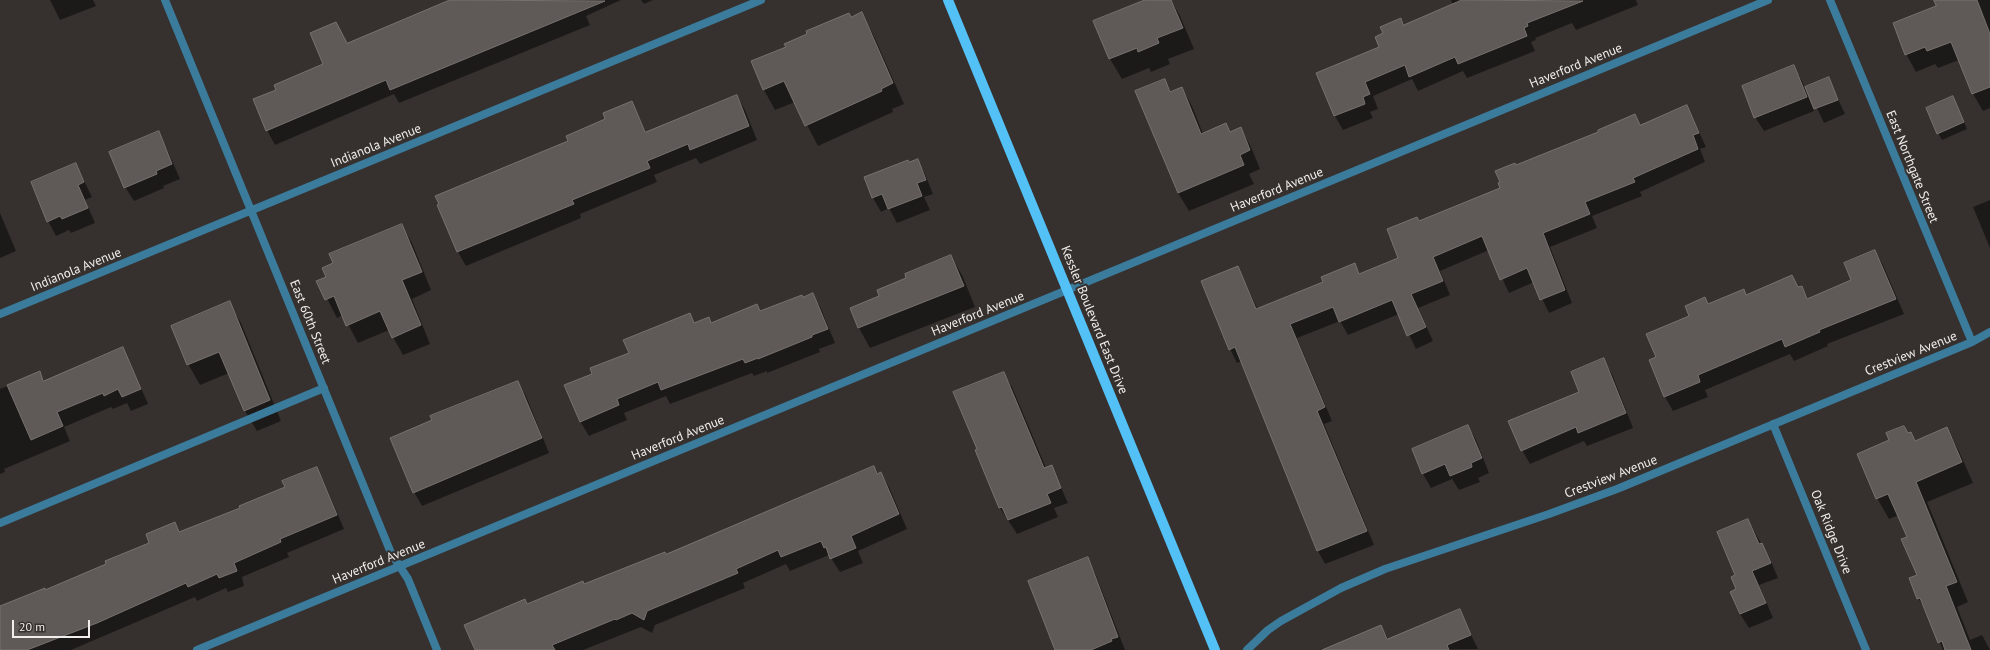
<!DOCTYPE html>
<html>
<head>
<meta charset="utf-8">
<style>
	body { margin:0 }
	#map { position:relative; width:1990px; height:650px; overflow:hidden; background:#36312e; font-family:"PT Sans",sans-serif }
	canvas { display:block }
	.scale { position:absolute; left:12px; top:620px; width:78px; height:18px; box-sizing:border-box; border:2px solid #f0edeb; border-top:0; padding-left:5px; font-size:12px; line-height:14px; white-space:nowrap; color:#f0edeb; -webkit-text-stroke:3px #36312e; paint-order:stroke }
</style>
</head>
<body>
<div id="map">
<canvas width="1990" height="650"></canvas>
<div class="scale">20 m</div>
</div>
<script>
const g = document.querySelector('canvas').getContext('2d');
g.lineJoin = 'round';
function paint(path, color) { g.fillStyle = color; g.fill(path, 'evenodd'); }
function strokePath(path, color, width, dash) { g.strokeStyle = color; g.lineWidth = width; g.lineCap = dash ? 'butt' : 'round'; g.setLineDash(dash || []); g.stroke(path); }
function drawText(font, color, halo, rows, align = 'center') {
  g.font = font + ' "PT Sans",sans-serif'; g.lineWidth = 4; g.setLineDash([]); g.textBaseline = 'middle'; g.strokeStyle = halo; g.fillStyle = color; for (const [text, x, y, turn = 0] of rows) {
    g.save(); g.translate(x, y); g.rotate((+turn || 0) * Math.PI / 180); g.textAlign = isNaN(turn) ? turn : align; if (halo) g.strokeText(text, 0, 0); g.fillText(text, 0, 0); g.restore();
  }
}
paint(new Path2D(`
	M 50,0 L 93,0 L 96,6 L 60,20 Z
	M 454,0 L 621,0 L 586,16 L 590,25 L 399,103 L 394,94 L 275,145 L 267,130 L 277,90 L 325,64 L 348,44 Z
	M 641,0 L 653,0 L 644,4 Z
	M 1148,0 L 1171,0 L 1180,16 L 1194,49 L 1168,59 L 1170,64 L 1151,72 L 1149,68 L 1122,79 L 1110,59 L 1095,21 Z
	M 1451,0 L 1636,0 L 1638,5 L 1576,30 L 1572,23 L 1535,38 L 1536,40 L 1531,42 L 1535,51 L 1467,78 L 1463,71 L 1418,91 L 1412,79 L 1373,96 L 1378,109 L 1370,112 L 1373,118 L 1343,130 L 1335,116 L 1317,74 L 1380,47 L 1384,34 L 1400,20 L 1404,26 L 1453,5 Z
	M 1938,0 L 1990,0 L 1990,108 L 1983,111 L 1973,94 L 1959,60 L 1938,68 L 1935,64 L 1916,72 L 1906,54 L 1937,7 Z
	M 861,14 L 873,34 L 904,104 L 892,109 L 893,112 L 818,146 L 795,102 L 775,110 L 764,90 L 787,47 Z
	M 1793,66 L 1802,81 L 1814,111 L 1764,131 L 1755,117 Z
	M 1828,78 L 1845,114 L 1824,123 L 1807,87 Z
	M 1164,80 L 1171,92 L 1182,88 L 1192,106 L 1203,134 L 1226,125 L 1231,133 L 1241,128 L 1251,147 L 1260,169 L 1249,174 L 1254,184 L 1189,211 L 1178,193 Z
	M 737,96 L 745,110 L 757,140 L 700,164 L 696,158 L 654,175 L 657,182 L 580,214 L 581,218 L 466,266 L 458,252 L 438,206 L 569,142 L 606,120 L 631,102 L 646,133 Z
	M 1956,104 L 1967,129 L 1942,140 L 1938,133 Z
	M 1687,106 L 1706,147 L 1700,149 L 1705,162 L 1640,192 L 1642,196 L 1592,216 L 1597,228 L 1550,247 L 1572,303 L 1549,313 L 1534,282 L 1509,293 L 1489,250 L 1440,271 L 1450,295 L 1418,308 L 1433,341 L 1416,349 L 1399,314 L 1348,335 L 1340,321 L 1297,338 L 1332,421 L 1324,424 L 1374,545 L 1325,564 L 1318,551 L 1242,361 L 1237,363 L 1230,349 L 1238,267 L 1258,310 L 1325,283 L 1354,264 L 1360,274 L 1399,259 L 1419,222 L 1501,189 L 1515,166 L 1600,132 L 1635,116 L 1641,126 Z
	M 158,133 L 166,147 L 180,179 L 163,186 L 164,188 L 134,201 L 125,187 Z
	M 917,160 L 925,174 L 933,194 L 924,197 L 930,210 L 897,223 L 889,208 L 881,212 L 873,198 L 909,163 Z
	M 76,164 L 92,197 L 85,200 L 95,223 L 71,233 L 69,230 L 56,236 L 48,221 Z
	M 1990,200 L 1990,248 L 1973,207 Z
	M 0,213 L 16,251 L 0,258 Z
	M 401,225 L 412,243 L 431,290 L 412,299 L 430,344 L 403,355 L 389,330 L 358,343 L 343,315 L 337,318 L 318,281 L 328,277 Z
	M 1875,251 L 1883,265 L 1904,314 L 1827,344 L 1828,346 L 1794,361 L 1790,354 L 1705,390 L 1708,397 L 1673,411 L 1665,397 L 1650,361 L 1658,358 L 1690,316 L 1708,305 L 1746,296 L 1801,287 L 1808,299 L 1853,280 Z
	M 951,256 L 963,277 L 975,307 L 870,348 L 859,328 L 851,309 L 881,297 L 908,279 Z
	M 813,294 L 821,309 L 835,343 L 819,349 L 820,352 L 767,373 L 767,371 L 754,376 L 752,373 L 670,404 L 666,396 L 624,413 L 627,420 L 589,436 L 580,421 L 593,374 L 630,353 L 689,314 L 695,324 L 709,318 L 712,324 L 757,305 L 760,312 Z
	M 229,303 L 241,323 L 281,421 L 257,431 L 245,411 L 229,373 L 200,385 L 188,364 Z
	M 122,348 L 130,363 L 148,404 L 131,411 L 127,403 L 113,409 L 111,407 L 64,427 L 70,441 L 4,469 L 5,472 L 0,474 L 0,389 L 39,373 L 44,382 Z
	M 1603,359 L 1612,374 L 1633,428 L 1587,446 L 1584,441 L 1530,464 L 1522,450 L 1580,393 Z
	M 1003,373 L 1012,387 L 1046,468 L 1051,466 L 1068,503 L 1054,508 L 1058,517 L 1017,534 L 1000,508 L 977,450 L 978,450 Z
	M 517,382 L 526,396 L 549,453 L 422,506 L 414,492 L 433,420 Z
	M 1468,426 L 1476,440 L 1489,473 L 1478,478 L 1480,482 L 1459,490 L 1452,479 L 1431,488 L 1423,474 Z
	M 1947,428 L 1958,449 L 1973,483 L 1927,502 L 1968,602 L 1957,607 L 1970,640 L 1982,635 L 1990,650 L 1943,650 L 1929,617 L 1918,598 L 1918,575 L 1908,537 L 1899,515 L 1889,519 L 1877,498 L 1908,434 L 1911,433 L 1916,442 Z
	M 873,467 L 878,474 L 881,473 L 889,487 L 907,529 L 858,551 L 863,563 L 840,572 L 829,555 L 790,571 L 786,564 L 743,583 L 745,588 L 655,625 L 652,633 L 641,627 L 583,650 L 476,650 L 527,605 L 666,555 Z
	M 316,468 L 324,482 L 344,529 L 287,553 L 289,557 L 242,577 L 244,586 L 228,592 L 226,588 L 197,601 L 195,597 L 71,650 L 0,650 L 0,607 L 45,592 L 108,565 L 151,543 L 174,523 L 180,533 L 242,508 L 286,488 Z
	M 1748,520 L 1770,559 L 1778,578 L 1759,585 L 1773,618 L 1749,628 L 1740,614 L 1737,575 Z
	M 1087,559 L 1095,573 L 1125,650 L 1056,650 Z
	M 1459,610 L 1478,649 L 1363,650 L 1381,626 L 1389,640 Z`), '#0007');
const building = new Path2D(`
	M 450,0 L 605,1 L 390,90 L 386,80 L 266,131 L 253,99 L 276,90 L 274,85 L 323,64 L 310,33 L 336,22 L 347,43 Z
	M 1145,0 L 1171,0 L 1183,28 L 1157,38 L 1159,43 L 1138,52 L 1137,48 L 1109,59 L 1093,21 Z
	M 1462,0 L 1583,1 L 1527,23 L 1528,26 L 1524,28 L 1527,36 L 1458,64 L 1455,57 L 1409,77 L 1405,65 L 1365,82 L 1370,94 L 1363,97 L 1365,104 L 1334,116 L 1316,73 L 1379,47 L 1375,37 L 1383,33 L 1380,27 L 1401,18 L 1403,25 Z
	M 1934,0 L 1977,0 L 1990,34 L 1990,87 L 1972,94 L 1951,42 L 1927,51 L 1925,47 L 1905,55 L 1893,23 L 1936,6 Z
	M 862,12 L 893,83 L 881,89 L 882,91 L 805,126 L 784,81 L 763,90 L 751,61 L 786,47 L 784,44 L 807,34 L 806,31 L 849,13 L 851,17 Z
	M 1794,65 L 1807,97 L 1754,118 L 1742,86 Z
	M 1829,77 L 1838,100 L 1814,109 L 1805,87 Z
	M 1165,79 L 1170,92 L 1182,87 L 1201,134 L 1226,123 L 1230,132 L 1241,127 L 1250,150 L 1240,155 L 1244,165 L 1178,193 L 1135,91 Z
	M 737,95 L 749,126 L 690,150 L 688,144 L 647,161 L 650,168 L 572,200 L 574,204 L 457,252 L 437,205 L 439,204 L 435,196 L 568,141 L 566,136 L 605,119 L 603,113 L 632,101 L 645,132 Z
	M 1953,96 L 1964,122 L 1937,134 L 1926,108 Z
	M 1687,105 L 1699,133 L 1693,135 L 1698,149 L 1633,178 L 1635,182 L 1585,202 L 1590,214 L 1543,233 L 1565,290 L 1540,300 L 1527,268 L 1500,280 L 1482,236 L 1433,257 L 1443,281 L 1411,294 L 1426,327 L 1407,336 L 1392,300 L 1339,322 L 1333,307 L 1290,324 L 1325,407 L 1317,411 L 1367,531 L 1317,551 L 1235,347 L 1229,350 L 1201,281 L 1238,266 L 1256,309 L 1323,282 L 1321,277 L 1355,263 L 1359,274 L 1398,258 L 1387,229 L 1417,217 L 1419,221 L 1500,188 L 1498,183 L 1500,182 L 1495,171 L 1515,163 L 1516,165 L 1598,132 L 1598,130 L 1635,114 L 1640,125 Z
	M 159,131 L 172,164 L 156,171 L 157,174 L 124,188 L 109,152 Z
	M 918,159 L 926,180 L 917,183 L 922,196 L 888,209 L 882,194 L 872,198 L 864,177 L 908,160 L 909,162 Z
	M 76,163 L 84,182 L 78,185 L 88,208 L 62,219 L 60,216 L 47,222 L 31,182 Z
	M 402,224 L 422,272 L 402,280 L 421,325 L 392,338 L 380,311 L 346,326 L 334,296 L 325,300 L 316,281 L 326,277 L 322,268 L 333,263 L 329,254 Z
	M 1875,250 L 1896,299 L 1819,330 L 1820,332 L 1785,347 L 1782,339 L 1698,375 L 1700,382 L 1664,397 L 1649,360 L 1656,357 L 1646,334 L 1689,316 L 1685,306 L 1705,297 L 1708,304 L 1744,289 L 1746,295 L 1792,275 L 1798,287 L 1802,286 L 1807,299 L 1851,280 L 1844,263 Z
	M 951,255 L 964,286 L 858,328 L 850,308 L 879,296 L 877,290 L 906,278 L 905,274 Z
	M 813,293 L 828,329 L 812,335 L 812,337 L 758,359 L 758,358 L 745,363 L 743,359 L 661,390 L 658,382 L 617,399 L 619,405 L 580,422 L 564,385 L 592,374 L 590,368 L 629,353 L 623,340 L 690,313 L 694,323 L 709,317 L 711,323 L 757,304 L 760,311 L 802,295 L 803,297 Z
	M 230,301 L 270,400 L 244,411 L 219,352 L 187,365 L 171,326 Z
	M 123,347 L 141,389 L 122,397 L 118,389 L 104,396 L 103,393 L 57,412 L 63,426 L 31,440 L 7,385 L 40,371 L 43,381 Z
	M 1604,358 L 1626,413 L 1578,433 L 1576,427 L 1521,451 L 1508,421 L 1579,392 L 1571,372 Z
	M 1004,372 L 1044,468 L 1052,465 L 1061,488 L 1047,494 L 1051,503 L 1008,520 L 1002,507 L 999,508 L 975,450 L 977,449 L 953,392 Z
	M 518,381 L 542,438 L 413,493 L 390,438 L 432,420 L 430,416 Z
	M 1468,425 L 1482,458 L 1471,463 L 1472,467 L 1450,476 L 1445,464 L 1422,474 L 1412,449 Z
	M 1904,426 L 1908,433 L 1911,432 L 1915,441 L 1947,427 L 1962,462 L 1916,482 L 1957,582 L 1946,586 L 1971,650 L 1945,650 L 1942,641 L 1938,643 L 1920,598 L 1917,599 L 1909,578 L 1917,575 L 1901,539 L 1907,537 L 1888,494 L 1876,499 L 1857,454 L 1889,440 L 1886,433 Z
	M 874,466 L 877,474 L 881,472 L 899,514 L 851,536 L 856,548 L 830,559 L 826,547 L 824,548 L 821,541 L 781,557 L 778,550 L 736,569 L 738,573 L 647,611 L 644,620 L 632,613 L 616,620 L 615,619 L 552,645 L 555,650 L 475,650 L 464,625 L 525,599 L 527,604 L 583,581 L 584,584 L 665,552 L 666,554 Z
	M 317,467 L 337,515 L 280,539 L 281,542 L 234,563 L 237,571 L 219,578 L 217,574 L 188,587 L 186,583 L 97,623 L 27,650 L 0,650 L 0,606 L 45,588 L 45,590 L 106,564 L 105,561 L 149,543 L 146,534 L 175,522 L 179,532 L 240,508 L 239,506 L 285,487 L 282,481 Z
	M 1748,519 L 1759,544 L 1762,543 L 1771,563 L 1752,571 L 1766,603 L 1740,614 L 1730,592 L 1736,589 L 1731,577 L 1735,575 L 1717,532 Z
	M 1088,557 L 1118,637 L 1111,639 L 1112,641 L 1091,650 L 1055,650 L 1028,581 Z
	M 1460,609 L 1471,635 L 1447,645 L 1449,650 L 1322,650 L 1381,625 L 1387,639 Z`);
paint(building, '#5f5a57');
strokePath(building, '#77726e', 1);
strokePath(new Path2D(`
	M 0,523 L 324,388`), '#3b7b9c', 8);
strokePath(new Path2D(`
	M 165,0 L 391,553 L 408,579 L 437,650
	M 1830,0 L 1972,342
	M 0,314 L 761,0
	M 1773,424 L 1866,650
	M 197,650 L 1768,0
	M 1247,650 L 1268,630 L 1281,621 L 1341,588 L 1385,569 L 1549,514 L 1617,489 L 1972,342 L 1990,332`), '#3b7b9c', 8);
strokePath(new Path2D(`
	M 948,0 L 1215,650`), '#53c0f6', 10);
drawText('13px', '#f0edeb', '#36312e', [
	["Haverford Avenue",1576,66,-22],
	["Indianola Avenue",376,146,-22],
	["East Northgate Street",1912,167,68],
	["Haverford Avenue",1277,190,-22],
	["Indianola Avenue",76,270,-22],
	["Haverford Avenue",978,314,-22],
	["Kessler Boulevard East Drive",1094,320,68],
	["East 60th Street",310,322,68],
	["Crestview Avenue",1911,354,-22],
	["Haverford Avenue",678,438,-22],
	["Crestview Avenue",1611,477,-21],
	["Oak Ridge Drive",1831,532,68],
	["Haverford Avenue",379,562,-22]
]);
</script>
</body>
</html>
